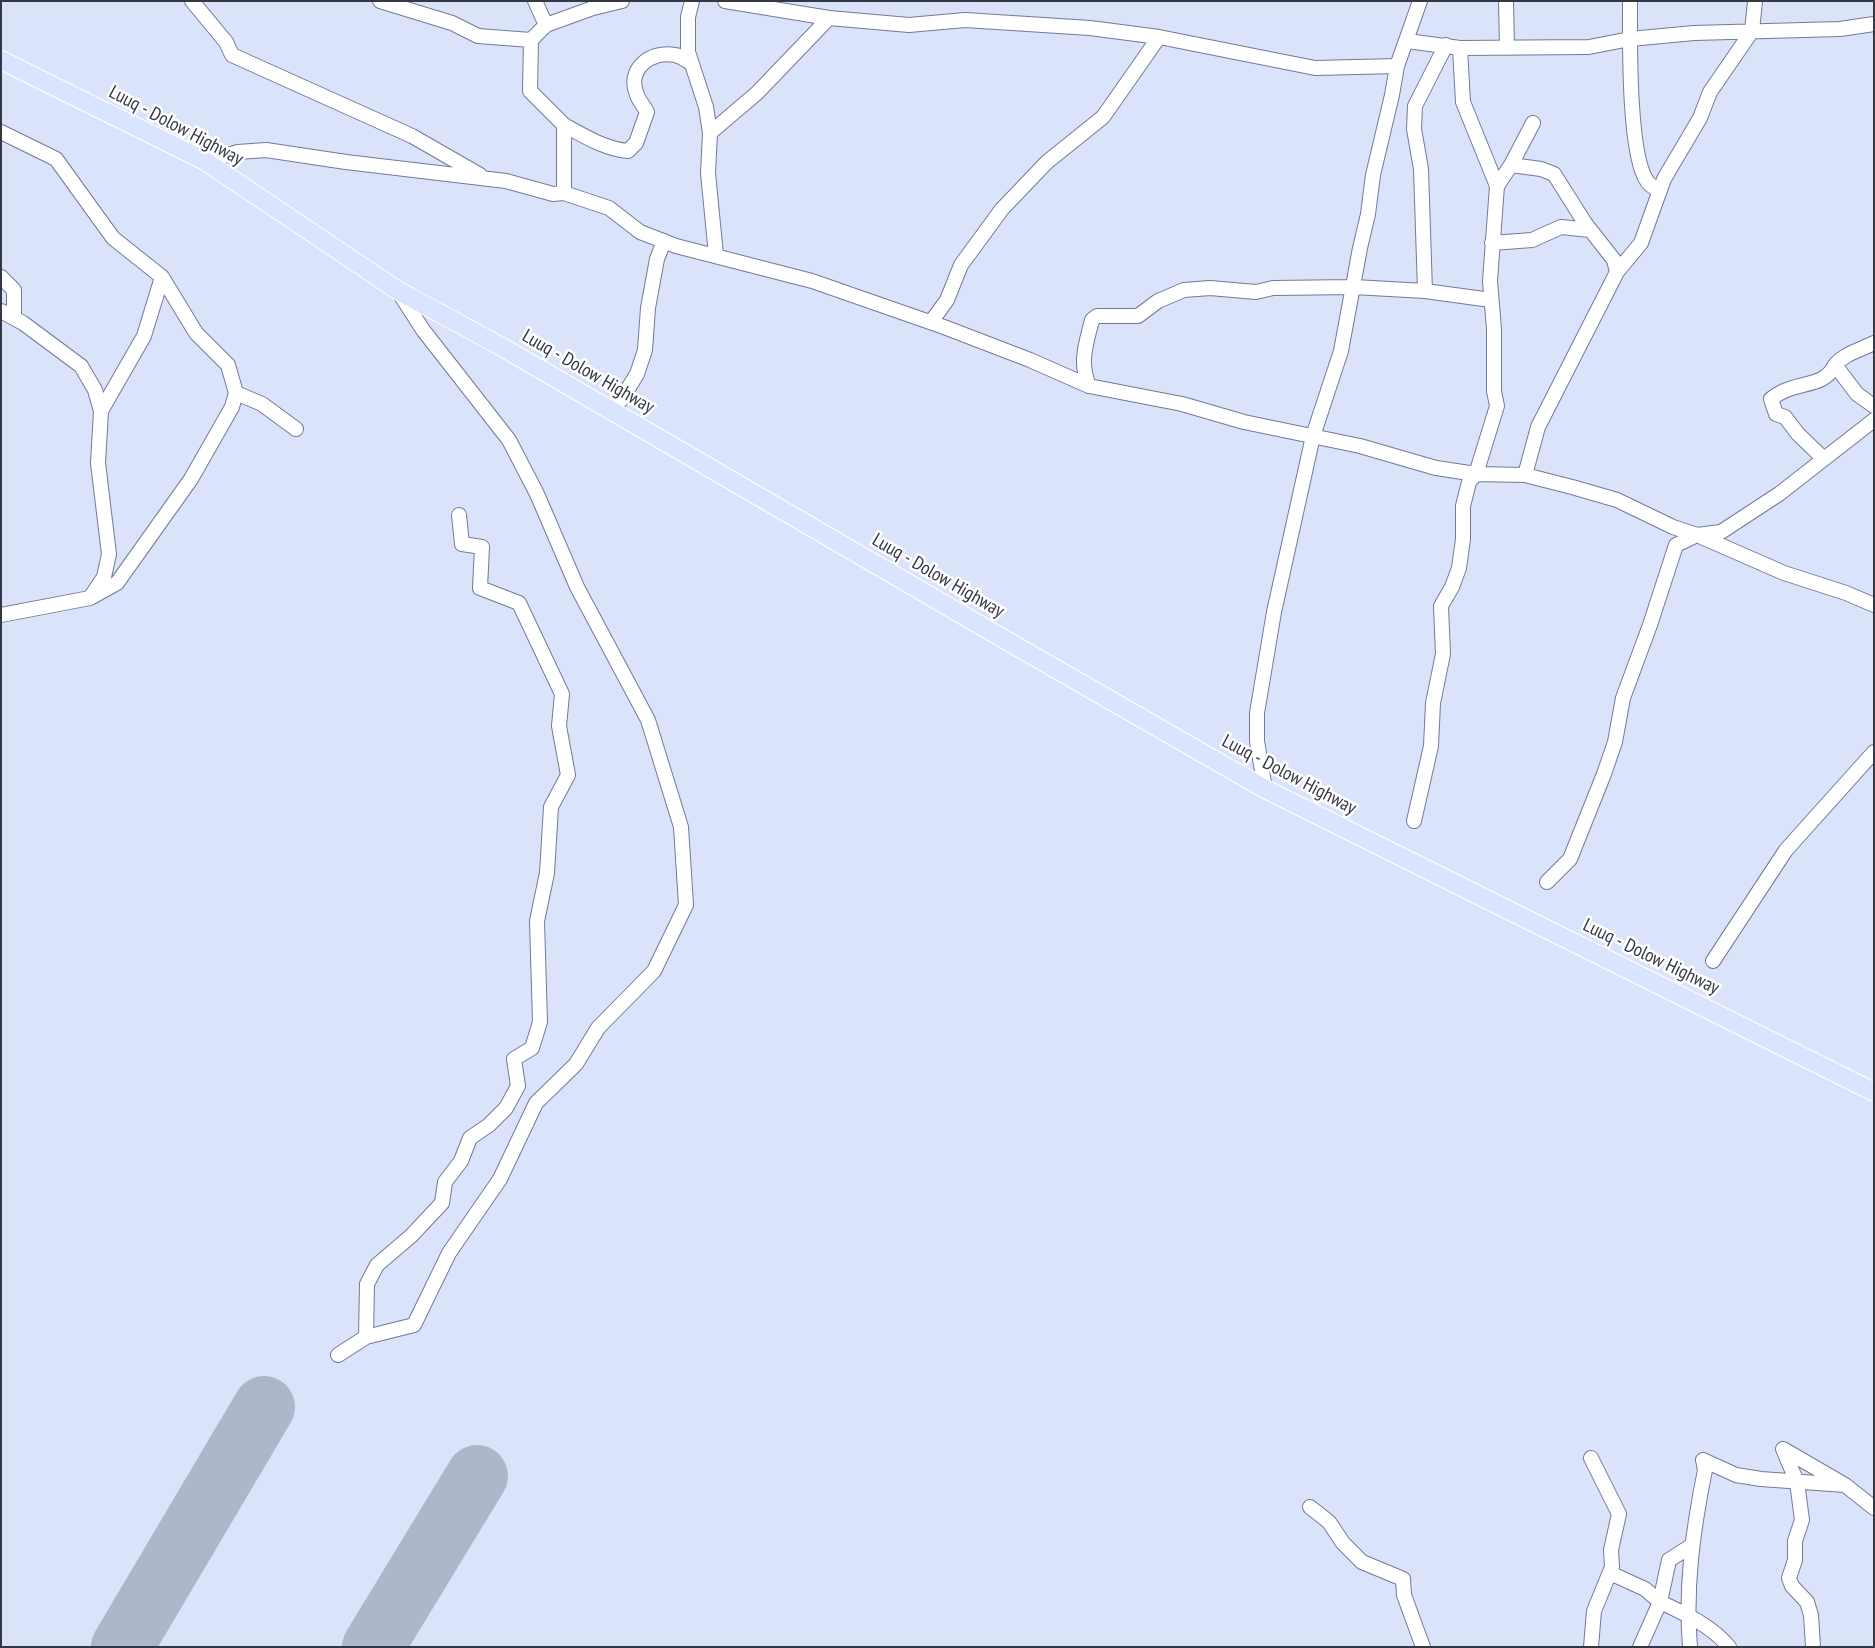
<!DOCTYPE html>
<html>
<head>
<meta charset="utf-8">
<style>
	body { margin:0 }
	#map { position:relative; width:1875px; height:1648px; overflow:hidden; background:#dbe3fa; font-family:"PT Sans Narrow",sans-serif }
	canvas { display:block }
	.frame { position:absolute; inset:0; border:2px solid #343844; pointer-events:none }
</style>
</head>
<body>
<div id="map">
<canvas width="1875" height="1648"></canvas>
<div class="frame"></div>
</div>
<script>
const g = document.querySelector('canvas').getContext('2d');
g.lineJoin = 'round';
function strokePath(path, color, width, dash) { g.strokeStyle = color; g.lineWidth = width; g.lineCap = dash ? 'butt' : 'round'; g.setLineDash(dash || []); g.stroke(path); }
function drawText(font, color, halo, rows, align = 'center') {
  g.font = font + ' "PT Sans Narrow",sans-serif'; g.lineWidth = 5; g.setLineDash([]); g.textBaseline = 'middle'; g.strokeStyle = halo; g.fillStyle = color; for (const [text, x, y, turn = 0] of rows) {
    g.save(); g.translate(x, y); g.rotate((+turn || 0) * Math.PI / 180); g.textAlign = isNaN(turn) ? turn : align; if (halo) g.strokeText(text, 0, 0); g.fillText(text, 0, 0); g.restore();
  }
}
strokePath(new Path2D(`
	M 122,1647 L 264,1407
	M 373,1647 L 477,1476`), '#aeb6ca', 62);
const minor = new Path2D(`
	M 192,1 L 226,42 L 232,55 L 412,136 L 480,175
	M 380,1 L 452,23 L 478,36 L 531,40 L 546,25 L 593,8 L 622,1
	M 535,1 L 546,25
	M 692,1 L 688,17 L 688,52 L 706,107 L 710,133
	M 725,1 L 829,18 L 909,25 L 965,20 L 1090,28 L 1159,37 L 1315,68 L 1397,66
	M 1506,1 L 1507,48
	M 1630,1 C 1630,38 1628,154 1647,181 C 1649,185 1655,188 1659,191
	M 531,40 L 530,91 L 564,125 L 564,193
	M 1407,41 L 1460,48 L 1589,47 L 1630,39 L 1694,33 L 1840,29 L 1874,24
	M 564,125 C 584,136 605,149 628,151 L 636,143 L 647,112 C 644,106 639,101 637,95 C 626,69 651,50 675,55 C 681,56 687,61 692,64
	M 1,132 L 56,159 L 113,238 L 162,277
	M 205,161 L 238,152 L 266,150 L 346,162 L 506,181 L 553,194 L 564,193 L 609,208 L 640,232 L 676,246 L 812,281 L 944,327 L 1030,360 L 1089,386 L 1182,404 L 1244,422 L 1360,446 L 1436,468 L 1476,474 L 1525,475 L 1572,487 L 1617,500 L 1673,527 L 1697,535 L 1784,573 L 1846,593 L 1874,605
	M 1511,165 L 1541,169 L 1554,174 L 1585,223 L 1614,260 L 1617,272
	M 1497,186 L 1511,165 L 1533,123
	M 1492,243 L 1532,240 L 1561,227 L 1590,230
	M 716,255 L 708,173 L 710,133 L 757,93 L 829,18
	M 1,277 L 14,290 L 14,317
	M 1425,291 L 1421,169 L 1414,129 L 1415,106 L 1446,45
	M 1,311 L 23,323 L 81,366 L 95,390 L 101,411 L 144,336 L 162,277 L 196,333 L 228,365 L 236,393 L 262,404 L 296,429
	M 931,322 L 947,300 L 961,265 L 1002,209 L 1047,162 L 1103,117 L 1159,37
	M 1874,343 C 1860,350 1844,354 1835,365 L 1857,394 L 1874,406
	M 1089,386 C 1079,362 1086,344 1092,320 L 1097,316 L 1138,316 L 1158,301 L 1184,290 L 1210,288 L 1256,292 L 1273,288 L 1354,287 L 1425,291 L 1491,300
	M 621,400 L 637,374 L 645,350 L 648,308 L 657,259 L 664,241
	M 1824,459 L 1798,434 L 1785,417 L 1776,414 L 1771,399 C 1775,396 1779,393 1784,391 C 1803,382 1825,386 1835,365
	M 1525,475 L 1538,427 L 1617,272 L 1641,243 L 1664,179 L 1700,118 L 1710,92 L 1752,31 L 1755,1
	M 92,597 L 117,583 L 191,479 L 232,407 L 236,393
	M 1,615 L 90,598 L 104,577 L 109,554 L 98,463 L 101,411
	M 1265,789 L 1257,741 L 1257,713 L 1274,612 L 1313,436 L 1341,351 L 1360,248 L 1368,214 L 1373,175 L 1392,95 L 1397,66 L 1420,1
	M 1414,821 L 1431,746 L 1433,703 L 1443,654 L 1441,606 L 1452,587 L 1459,568 L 1463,539 L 1463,506 L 1469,482 L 1476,474 L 1497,406 L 1494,391 L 1494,329 L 1490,281 L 1497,186 L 1463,102 L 1460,48
	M 1547,882 L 1570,859 L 1604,774 L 1615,742 L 1623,698 L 1650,625 L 1676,545 L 1697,535 L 1721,532 L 1779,494 L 1874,420
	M 1713,961 L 1786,850 L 1874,752
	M 366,1337 L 367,1284 L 377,1265 L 411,1236 L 442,1203 L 445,1182 L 461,1161 L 470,1138 L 489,1125 L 506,1108 L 518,1086 L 514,1059 L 532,1048 L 540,1022 L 537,921 L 547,873 L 551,807 L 568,775 L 559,726 L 562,694 L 519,603 L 480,588 L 482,547 L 462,544 L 459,515
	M 338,1355 L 366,1337 L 414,1325 L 449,1253 L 500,1179 L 536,1103 L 576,1064 L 598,1028 L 654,971 L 686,905 L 681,827 L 648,720 L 577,587 L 537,494 L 509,440 L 423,330 L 398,291
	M 1783,1449 L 1797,1482 L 1802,1520 L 1795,1541 L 1795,1560 L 1789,1578 L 1792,1586 L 1807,1602 L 1811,1615 L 1813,1647
	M 1783,1449 L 1845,1485 L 1874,1508
	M 1703,1460 L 1736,1475 L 1761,1479 L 1845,1485
	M 1310,1507 L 1329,1522 L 1343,1543 L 1362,1562 L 1403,1579 L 1404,1595 L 1423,1647
	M 1691,1546 L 1669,1560 L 1660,1602 C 1684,1613 1712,1626 1729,1647
	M 1610,1573 L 1645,1589 L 1660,1602 L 1640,1647
	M 1591,1647 L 1594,1611 L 1612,1567 L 1611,1550 L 1619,1514 L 1591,1458
	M 1690,1647 C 1685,1587 1693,1529 1705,1470 L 1703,1460`);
const major = new Path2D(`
	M 1,60 L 205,161 L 397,290 L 502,347 L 1016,646 L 1265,789 L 1874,1092`);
strokePath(minor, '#727b95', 16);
strokePath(major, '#fff', 20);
strokePath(minor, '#fff', 14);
strokePath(major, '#dbe4ff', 18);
drawText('19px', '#343844', '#fff', [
	["Luuq - Dolow Highway",176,126,28],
	["Luuq - Dolow Highway",588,372,30],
	["Luuq - Dolow Highway",938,576,30],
	["Luuq - Dolow Highway",1289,775,28],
	["Luuq - Dolow Highway",1651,957,26]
]);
</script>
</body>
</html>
